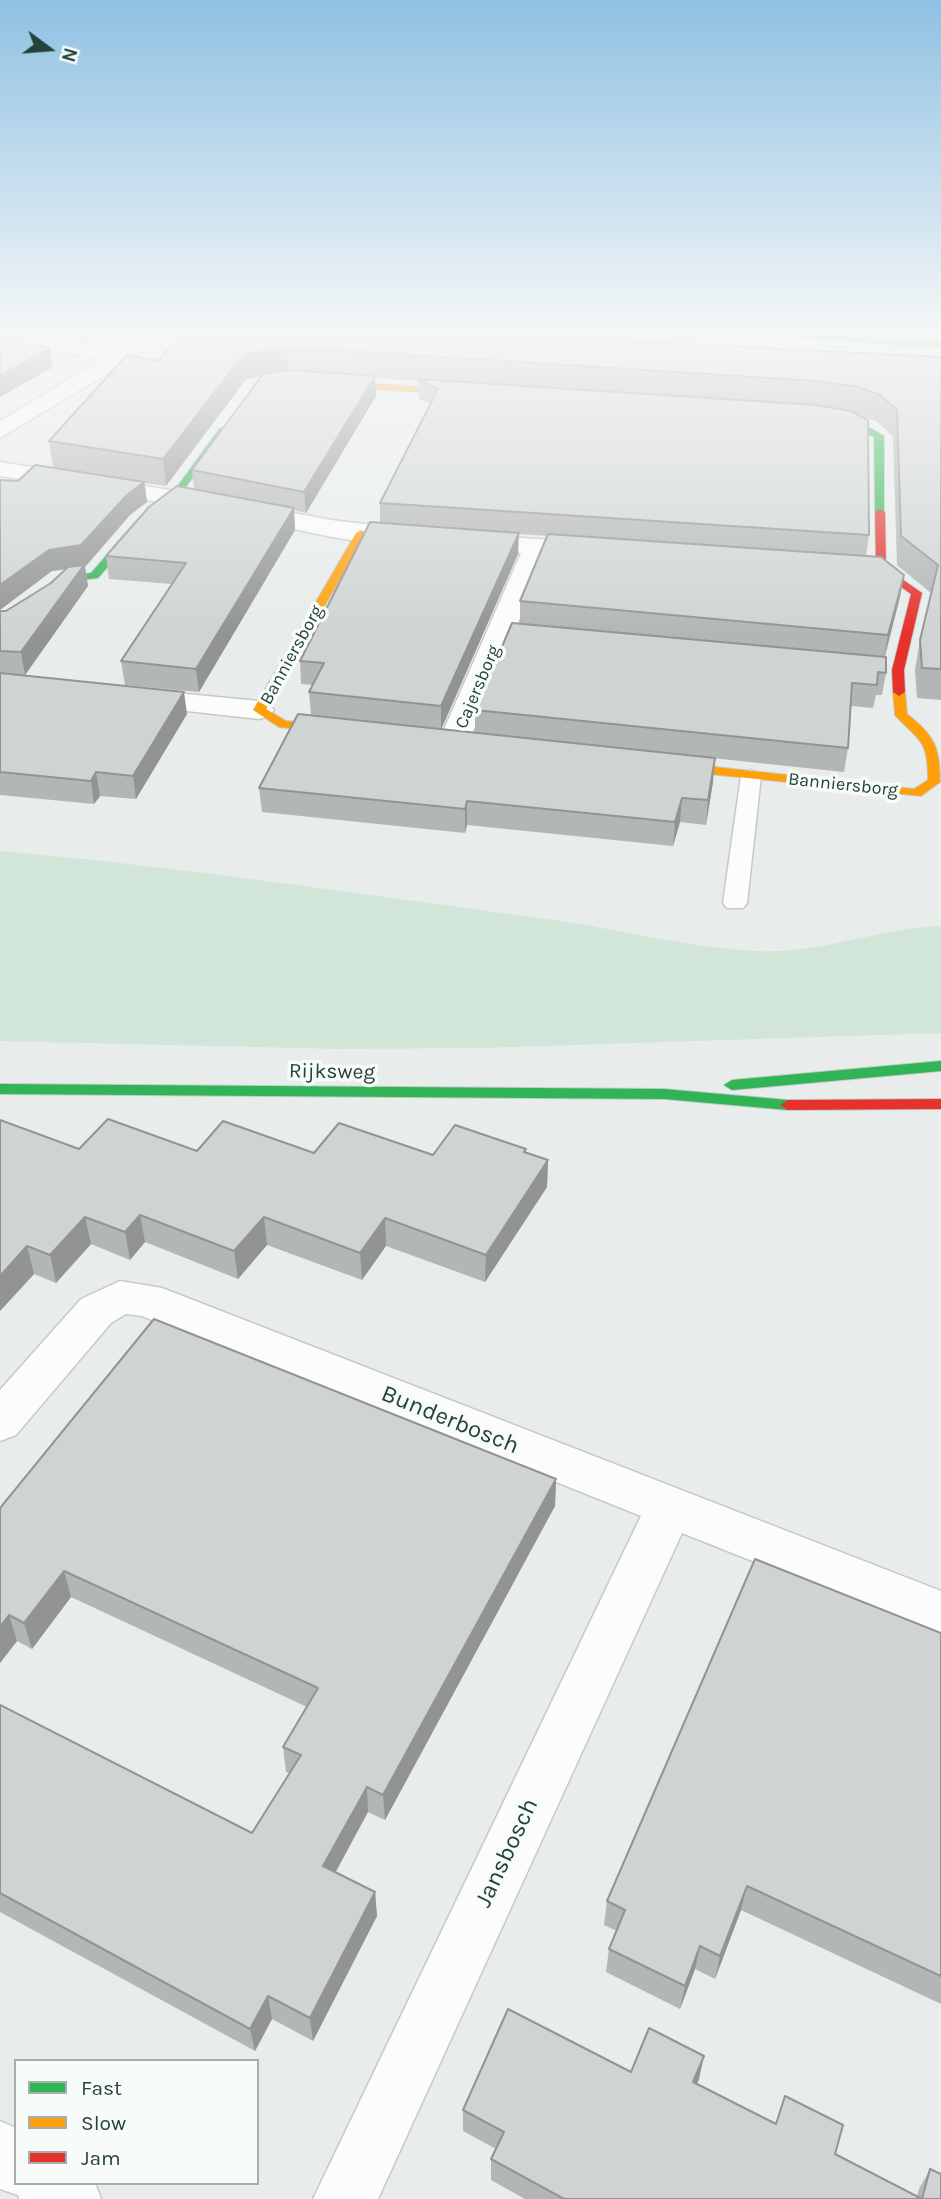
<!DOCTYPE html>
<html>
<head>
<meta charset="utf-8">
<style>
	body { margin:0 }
	#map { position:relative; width:941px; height:2199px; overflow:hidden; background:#e8edeb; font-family:Karla,sans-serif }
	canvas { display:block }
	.legend { position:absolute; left:14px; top:2059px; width:245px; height:126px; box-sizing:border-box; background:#f7fbf9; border:2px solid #a3b1ad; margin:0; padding:9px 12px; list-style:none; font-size:21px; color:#24423a }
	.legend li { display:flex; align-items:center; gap:14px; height:35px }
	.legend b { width:35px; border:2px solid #a3b1ad }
	.north { position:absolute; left:14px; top:14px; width:70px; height:70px; -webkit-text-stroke:5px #f7fbf9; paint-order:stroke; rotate:106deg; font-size:19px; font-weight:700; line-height:28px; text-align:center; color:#24423a }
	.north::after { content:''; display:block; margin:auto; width:24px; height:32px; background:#24423a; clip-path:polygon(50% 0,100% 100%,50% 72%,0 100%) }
</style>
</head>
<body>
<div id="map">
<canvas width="941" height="2199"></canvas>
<ul class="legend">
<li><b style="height:9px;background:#30b455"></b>Fast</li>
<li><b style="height:9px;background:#ff9f0a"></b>Slow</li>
<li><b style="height:9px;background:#e5322d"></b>Jam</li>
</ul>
<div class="north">N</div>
</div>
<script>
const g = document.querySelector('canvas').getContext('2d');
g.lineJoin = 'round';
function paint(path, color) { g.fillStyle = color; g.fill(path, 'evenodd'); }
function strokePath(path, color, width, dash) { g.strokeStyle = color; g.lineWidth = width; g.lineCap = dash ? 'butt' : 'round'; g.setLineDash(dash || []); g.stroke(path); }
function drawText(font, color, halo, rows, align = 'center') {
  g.font = font + ' Karla,sans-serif'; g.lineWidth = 7; g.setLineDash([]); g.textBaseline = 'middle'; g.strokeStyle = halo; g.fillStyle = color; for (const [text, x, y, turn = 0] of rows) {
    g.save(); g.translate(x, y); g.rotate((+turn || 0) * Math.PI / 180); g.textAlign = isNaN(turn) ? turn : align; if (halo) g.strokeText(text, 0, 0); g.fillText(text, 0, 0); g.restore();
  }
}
paint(new Path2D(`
	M 91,328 L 135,328 L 103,349 L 68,342 Z
	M 474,328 C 615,328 748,337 887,359 Z
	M 0,851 C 186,867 370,896 555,920 C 623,930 690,948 759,951 C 820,954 880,928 941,926 L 941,1033 L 483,1048 L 338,1049 L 0,1041 Z`), '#d1e6d8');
const lane = new Path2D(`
	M 751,770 L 761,776 L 747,903 L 743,908 L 727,908 L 723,903 L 741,776 Z`);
const street = new Path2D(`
	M 146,328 L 168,328 L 130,360 L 0,438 L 0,421 L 103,359 L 0,344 L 0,332 L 119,349 Z
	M 0,462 C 109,479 218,498 326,519 C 354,524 384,524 411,531 L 415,536 L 411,541 C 371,551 285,526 242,517 C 162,502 81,489 0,476 Z
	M 465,534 L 594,543 L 603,546 L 607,551 L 603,556 L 546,555 L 469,741 L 465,747 L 454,750 L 443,747 L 439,741 L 521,553 L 456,547 L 452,542 L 456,537 Z
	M 134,689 L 259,701 L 269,704 L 274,710 L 269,716 L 259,719 L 124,704 L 120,698 L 124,692 Z
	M 120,1281 L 162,1288 L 941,1591 L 941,1636 L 682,1533 L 378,2199 L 313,2199 L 641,1516 L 142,1316 L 126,1314 L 111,1323 L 16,1435 L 0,1441 L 0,1390 L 81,1299 Z
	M 0,2121 L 16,2128 L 16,2183 L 95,2183 L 101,2199 L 19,2199 L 18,2195 L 0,2189 Z`);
const fast = new Path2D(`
	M 695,328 L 729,328 L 941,342 L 941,348 L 699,330 Z
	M 819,414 L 858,421 L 884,436 L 884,514 L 875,512 L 874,437 L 852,425 L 816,419 L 814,417 Z
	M 220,428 L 228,430 L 177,499 L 145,524 L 98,578 L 66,582 L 48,598 L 0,627 L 0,619 L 40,594 L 59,577 L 91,573 L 137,520 L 171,495 Z
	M 941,1061 L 941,1071 L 732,1090 L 724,1085 L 732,1080 Z
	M 0,1084 L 664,1089 L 788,1100 L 796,1105 L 788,1110 L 664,1099 L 0,1094 Z`);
const slow = new Path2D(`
	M 323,380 L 469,390 L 473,393 L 469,396 L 320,385 L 320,381 Z
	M 361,530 L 366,533 L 266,709 L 286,721 L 343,726 L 349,730 L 343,734 L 279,727 L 253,710 L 356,533 Z
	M 899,688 L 905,692 L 907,714 C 934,735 940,747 940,782 L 921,796 L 661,769 L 655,765 L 661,761 L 914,789 L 928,780 C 928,739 920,742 895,715 L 893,692 Z`);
const jam = new Path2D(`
	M 880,509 L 885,512 L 886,568 L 922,593 L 904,670 L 905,692 L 899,696 L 893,692 L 892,670 L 911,594 L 876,569 L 875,512 Z
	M 941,1099 L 941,1109 L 788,1110 L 780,1105 L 788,1100 Z`);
strokePath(lane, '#c5cac8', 3);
strokePath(street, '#c5cac8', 3);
strokePath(fast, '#c3cbc8', 2);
strokePath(slow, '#c3cbc8', 2);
strokePath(jam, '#c3cbc8', 2);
paint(lane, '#fcfcfc');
paint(street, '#fcfcfc');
paint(fast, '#30b455');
paint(slow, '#ff9f0a');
paint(jam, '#e5322d');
paint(new Path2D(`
	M 0,328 L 64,328 L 48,336 L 21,333 L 22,343 L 53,367 L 0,397 Z
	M 187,328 L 598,328 L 554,338 L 941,357 L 941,700 L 917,698 L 915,670 L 920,640 L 931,593 L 897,565 L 893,436 L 876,421 L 855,413 L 869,535 L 866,556 L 904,575 L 900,597 L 885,657 L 886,673 L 882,695 L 876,695 L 873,708 L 851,706 L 848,748 L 844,772 L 655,752 L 713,782 L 706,825 L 680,822 L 673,846 L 467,825 L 465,833 L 262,812 L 259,788 L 311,715 L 309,692 L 313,685 L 301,684 L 300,661 L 380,523 L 380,503 L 430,404 L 419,399 L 418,381 L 375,378 L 376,396 L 306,513 L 294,510 L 295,530 L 199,692 L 125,685 L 121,661 L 172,584 L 109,579 L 106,556 L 194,489 L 192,470 L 261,377 L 246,379 L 166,486 L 145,483 L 147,502 L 130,515 L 85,567 L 88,586 L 25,675 L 187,714 L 136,799 L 100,796 L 94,804 L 0,795 L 0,611 L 6,611 L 51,583 L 65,569 L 52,571 L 18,481 L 53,467 L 49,441 L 158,361 ZM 518,534 L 548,536 L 520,601 L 520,623 L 475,710 L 475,733 L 441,729 L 518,554 Z
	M 0,1120 L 79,1149 L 433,1155 L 526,1149 L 526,1152 L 548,1160 L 547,1187 L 485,1282 L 386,1246 L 362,1280 L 267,1245 L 238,1279 L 145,1242 L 130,1260 L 91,1244 L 56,1283 L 34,1274 L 0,1311 Z
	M 556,1479 L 555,1506 L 385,1820 L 368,1812 L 335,1872 L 375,1892 L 377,1916 L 313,2041 L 272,2019 L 255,2051 L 0,1912 L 0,1705 L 252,1833 L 290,1773 L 286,1772 L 283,1747 L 307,1707 L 71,1597 L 32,1649 L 17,1641 L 0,1663 L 0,1508 Z
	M 941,1633 L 941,2004 L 741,1910 L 715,1979 L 695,1969 L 680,2009 L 606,1972 L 609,1949 L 617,1931 L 604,1925 L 607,1901 Z
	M 631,2072 L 699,2079 L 697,2084 L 917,2196 L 919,2189 L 930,2169 L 941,2199 L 525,2199 L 491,2180 L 491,2159 L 496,2149 L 463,2131 L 463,2110 Z`), '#b2b6b5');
paint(new Path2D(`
	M 47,328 L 64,328 L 48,336 Z
	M 492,328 L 598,328 L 480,355 L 481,330 Z
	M 20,332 L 23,350 L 4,340 Z
	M 286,347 L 288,372 L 246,379 L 166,486 L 163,459 L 244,354 Z
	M 50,348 L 53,367 L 0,397 L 0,376 Z
	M 375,376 L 376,396 L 306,513 L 304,492 Z
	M 144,482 L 147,502 L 130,515 L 85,567 L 88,586 L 25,675 L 21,652 L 83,567 L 52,571 L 0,610 L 0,585 Z
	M 294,508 L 295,530 L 199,692 L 196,669 Z
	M 519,533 L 518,554 L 441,730 L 441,706 Z
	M 904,575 L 900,597 L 884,658 L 888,635 Z
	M 184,692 L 187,714 L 136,799 L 133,776 Z
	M 715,758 L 713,782 L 706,825 L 708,800 Z
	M 96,772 L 100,796 L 94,804 L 91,781 Z
	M 682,798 L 680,822 L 673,846 L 675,822 Z
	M 467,801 L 467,825 L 465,833 L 465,809 Z
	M 548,1160 L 547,1187 L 485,1282 L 486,1255 Z
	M 140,1215 L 145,1242 L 130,1260 L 125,1232 Z
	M 85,1217 L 91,1244 L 56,1283 L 50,1255 Z
	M 264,1217 L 267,1245 L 238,1279 L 234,1251 Z
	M 385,1218 L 386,1246 L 362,1280 L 360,1253 Z
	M 27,1246 L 34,1274 L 0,1311 L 0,1276 Z
	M 556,1479 L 555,1506 L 385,1820 L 383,1795 Z
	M 64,1571 L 71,1597 L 32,1649 L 24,1623 Z
	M 9,1615 L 17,1641 L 0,1663 L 0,1627 Z
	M 367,1787 L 368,1812 L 326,1890 L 323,1866 Z
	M 747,1886 L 741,1910 L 715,1979 L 720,1956 Z
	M 375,1892 L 377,1916 L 313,2041 L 310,2018 Z
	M 700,1946 L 695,1969 L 680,2009 L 685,1986 Z
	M 268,1996 L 272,2019 L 255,2051 L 250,2029 Z
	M 704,2056 L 699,2079 L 688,2104 L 693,2082 Z`), '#919493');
const building = new Path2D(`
	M 0,328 L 20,332 L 4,340 L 50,348 L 0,376 Z
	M 187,328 L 492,328 L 481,330 L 481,334 L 941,357 L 941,669 L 922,668 L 920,640 L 938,565 L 901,536 L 897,410 L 880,395 L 859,387 L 816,381 L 286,347 L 244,354 L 163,459 L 49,441 L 127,355 L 158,361 Z
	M 287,370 L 375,376 L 304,492 L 192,470 L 263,374 Z
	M 418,379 L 815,405 L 851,411 L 868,420 L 869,535 L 380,503 L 438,389 Z
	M 35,465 L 144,482 L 127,495 L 81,545 L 49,550 L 0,585 L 0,480 L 18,481 Z
	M 177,486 L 294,508 L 196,669 L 121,661 L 186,563 L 106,556 L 149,507 Z
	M 370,522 L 519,533 L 441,706 L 309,692 L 324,663 L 300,661 Z
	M 548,534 L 881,557 L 904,575 L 888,635 L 520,601 Z
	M 84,565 L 21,652 L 0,651 L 0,611 L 6,611 L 51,583 L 68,567 Z
	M 512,623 L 886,657 L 886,673 L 878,672 L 877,685 L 852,683 L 848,748 L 475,710 Z
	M 0,673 L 184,692 L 133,776 L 96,772 L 91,781 L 0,772 Z
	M 298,714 L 715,758 L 708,800 L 682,798 L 675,822 L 467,801 L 465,809 L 259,788 Z
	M 108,1119 L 197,1151 L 223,1121 L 314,1153 L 339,1123 L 433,1155 L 455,1125 L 526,1149 L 524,1152 L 548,1160 L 486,1255 L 385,1218 L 360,1253 L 264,1217 L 234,1251 L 140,1215 L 125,1232 L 85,1217 L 50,1255 L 27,1246 L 0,1276 L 0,1120 L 79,1149 Z
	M 154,1319 L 556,1479 L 383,1795 L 367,1787 L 323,1866 L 375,1892 L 310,2018 L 268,1996 L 250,2029 L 0,1893 L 0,1705 L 252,1833 L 301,1755 L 283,1747 L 318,1688 L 64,1571 L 24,1623 L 9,1615 L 0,1627 L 0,1508 Z
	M 755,1559 L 941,1633 L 941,1976 L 747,1886 L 720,1956 L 700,1946 L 685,1986 L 609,1949 L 625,1910 L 607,1901 Z
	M 508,2009 L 631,2072 L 649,2028 L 704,2056 L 693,2082 L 776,2124 L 785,2096 L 843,2125 L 835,2154 L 922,2199 L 930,2169 L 941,2174 L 941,2199 L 564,2199 L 491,2159 L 504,2132 L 463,2110 Z`);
paint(building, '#cfd4d2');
strokePath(building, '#919493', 2);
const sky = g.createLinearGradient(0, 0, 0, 636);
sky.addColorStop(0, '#8fc1e3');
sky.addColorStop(0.52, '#f5f7f6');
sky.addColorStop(1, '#f5f7f600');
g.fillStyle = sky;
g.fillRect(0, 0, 941, 636);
drawText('18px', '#24423a', '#f7fbf9', [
	["Banniersborg",292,655,-61],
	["Cajersborg",478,687,-67],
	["Banniersborg",843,785,6]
]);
drawText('21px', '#24423a', '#f7fbf9', [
	["Rijksweg",332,1072,1]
]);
drawText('24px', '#24423a', '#f7fbf9', [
	["Bunderbosch",450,1420,22],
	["Jansbosch",507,1853,-65]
]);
</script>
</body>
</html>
